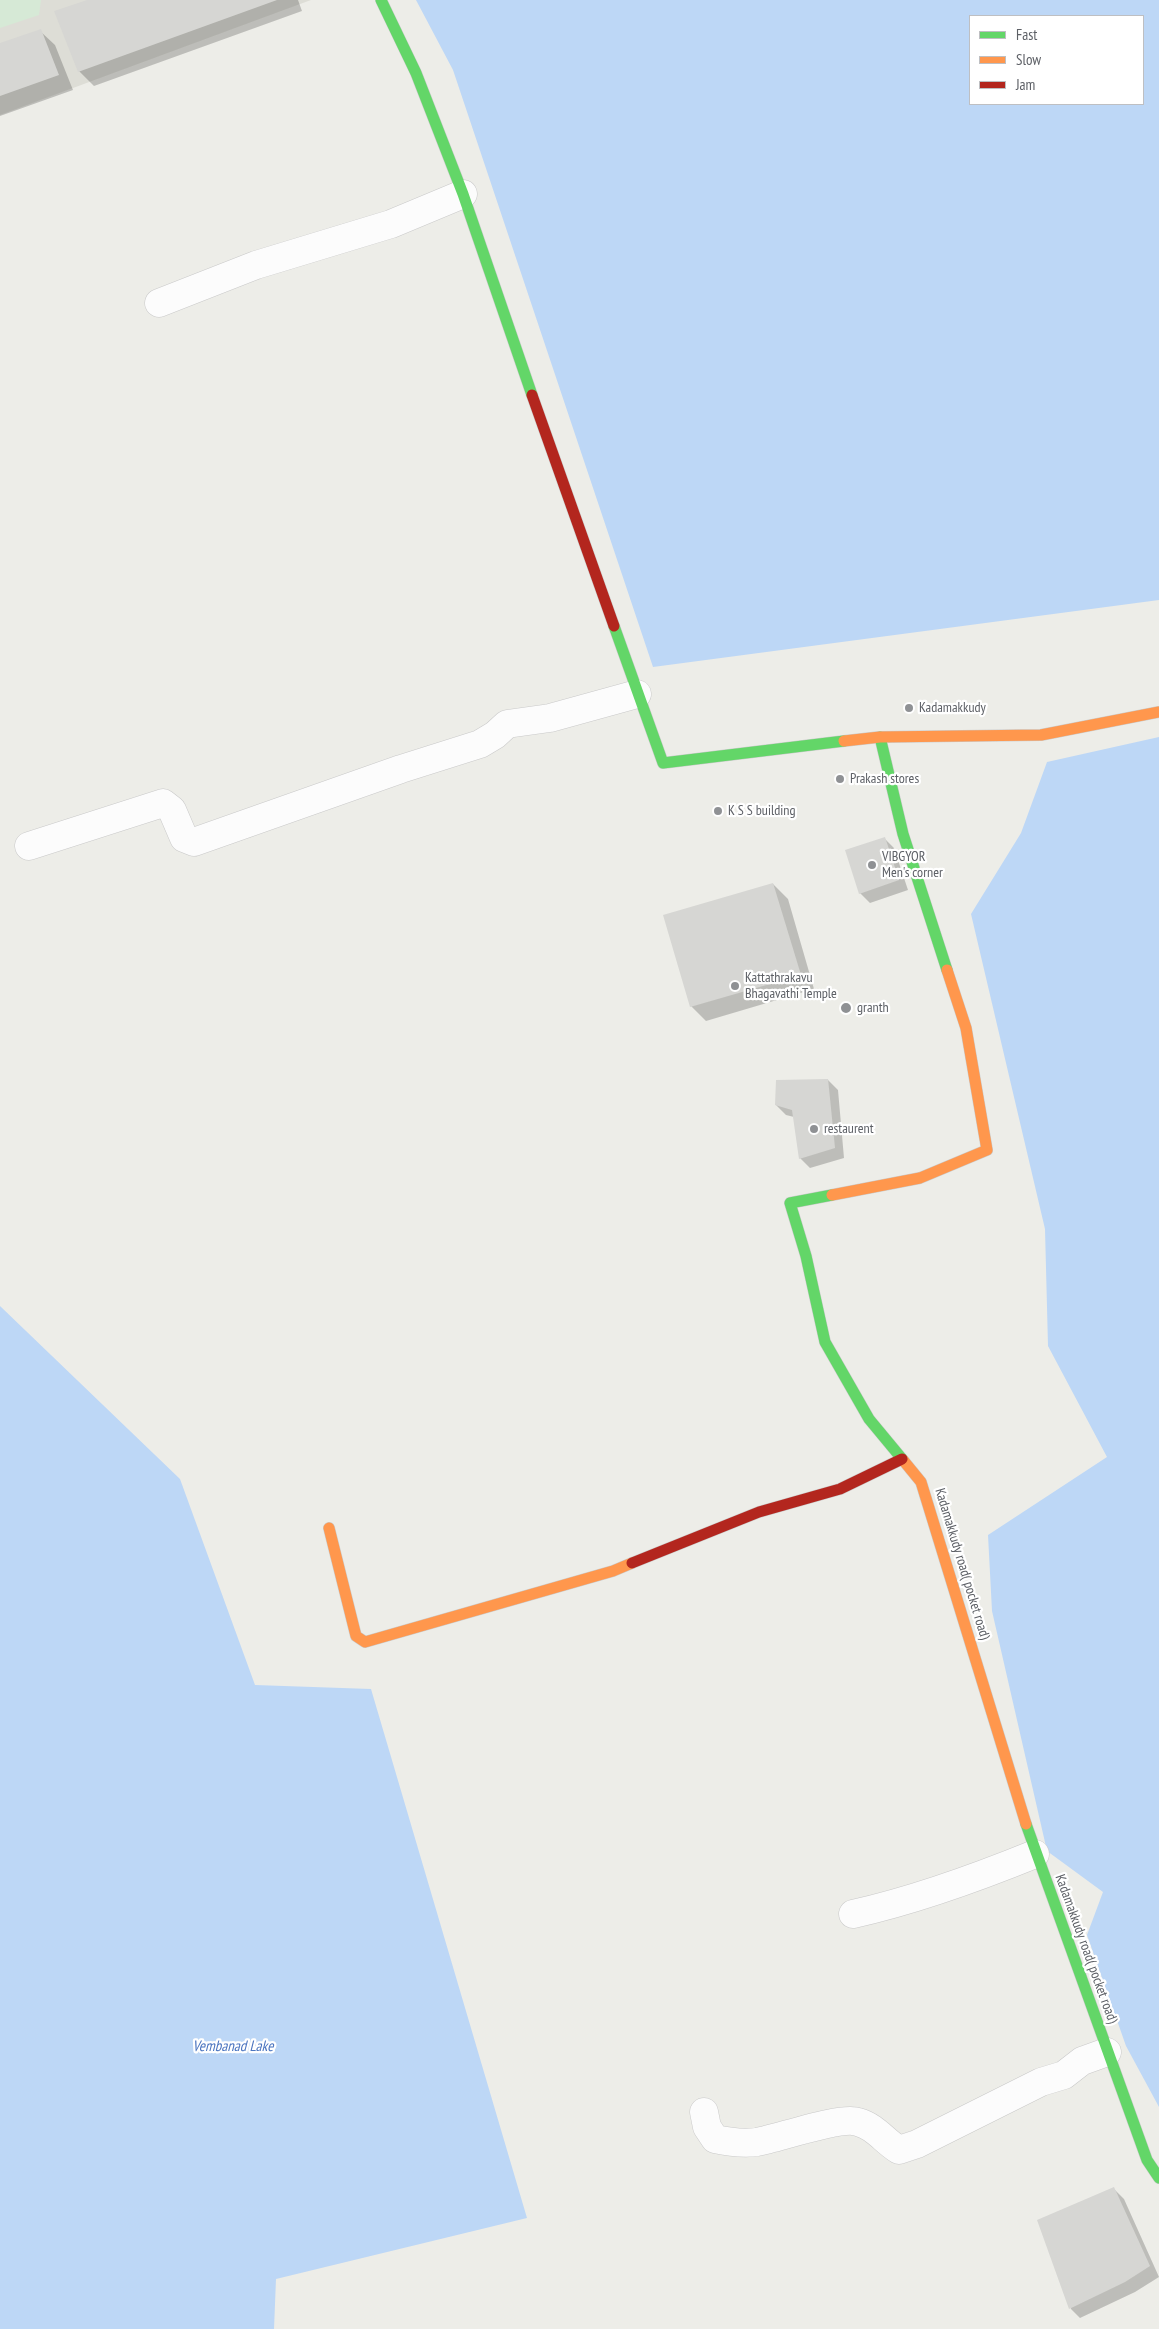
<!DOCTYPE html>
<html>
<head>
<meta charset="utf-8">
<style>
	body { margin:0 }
	#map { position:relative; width:1159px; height:2329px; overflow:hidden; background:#edede8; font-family:"PT Sans Narrow",sans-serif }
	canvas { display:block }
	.legend { position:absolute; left:969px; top:15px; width:175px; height:90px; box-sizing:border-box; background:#fff; border:1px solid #bebfc2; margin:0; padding:6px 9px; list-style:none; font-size:15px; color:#5d6066 }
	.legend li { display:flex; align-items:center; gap:10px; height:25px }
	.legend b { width:25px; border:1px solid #bebfc2 }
</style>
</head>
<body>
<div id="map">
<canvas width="1159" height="2329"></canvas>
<ul class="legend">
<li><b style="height:6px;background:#63d668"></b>Fast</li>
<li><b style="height:6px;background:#ff974d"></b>Slow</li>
<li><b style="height:6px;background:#b3261e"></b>Jam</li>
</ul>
</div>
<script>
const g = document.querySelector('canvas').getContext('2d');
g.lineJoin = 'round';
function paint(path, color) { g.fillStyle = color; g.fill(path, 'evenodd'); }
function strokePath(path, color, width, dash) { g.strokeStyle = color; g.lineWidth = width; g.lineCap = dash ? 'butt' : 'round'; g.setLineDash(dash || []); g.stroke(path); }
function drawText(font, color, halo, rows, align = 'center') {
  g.font = font + ' "PT Sans Narrow",sans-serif'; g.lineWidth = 4.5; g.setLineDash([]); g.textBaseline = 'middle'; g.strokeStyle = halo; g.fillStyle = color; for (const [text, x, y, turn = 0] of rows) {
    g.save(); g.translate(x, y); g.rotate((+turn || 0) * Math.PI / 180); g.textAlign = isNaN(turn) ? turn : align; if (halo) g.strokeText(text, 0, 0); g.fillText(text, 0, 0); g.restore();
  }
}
paint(new Path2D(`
	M 0,0 L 311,0 L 0,115 Z`), '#ddddd6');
paint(new Path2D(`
	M 0,0 L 41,0 L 39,15 L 0,28 Z`), '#d6e9d6');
paint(new Path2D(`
	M 416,0 L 1159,0 L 1159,600 L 653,667 L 453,70 ZM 970,16 L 1143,16 L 1143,104 L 970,104 Z
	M 1159,737 L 1159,2107 L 1126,2046 L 1087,1935 L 1103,1892 L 1047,1851 L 992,1611 L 988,1535 L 1107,1457 L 1048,1346 L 1045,1229 L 971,914 L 1021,833 L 1047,762 Z
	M 0,1306 L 180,1479 L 255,1685 L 371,1689 L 527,2218 L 276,2279 L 274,2329 L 0,2329 Z`), '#bdd7f6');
paint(new Path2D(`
	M 90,0 L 298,0 L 302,11 L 94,86 L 79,71 Z
	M 40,31 L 55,45 L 73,90 L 0,116 L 0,44 Z
	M 884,838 L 894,848 L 908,890 L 870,903 L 860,893 Z
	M 773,884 L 788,899 L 814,989 L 706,1021 L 691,1006 Z
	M 828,1080 L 838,1090 L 844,1158 L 810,1168 L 800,1158 L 794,1117 L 786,1115 L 776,1105 Z
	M 1114,2189 L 1124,2199 L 1159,2277 L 1135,2292 L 1080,2318 L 1071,2309 L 1039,2221 Z`), '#0003');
paint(new Path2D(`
	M 87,0 L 277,0 L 78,72 L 54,11 Z
	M 41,29 L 59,75 L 0,96 L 0,43 Z
	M 885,837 L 899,880 L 859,894 L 845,850 Z
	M 773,883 L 801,975 L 690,1007 L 663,915 Z
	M 828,1079 L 835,1148 L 799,1159 L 792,1110 L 775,1105 L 776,1080 Z
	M 1114,2187 L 1150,2266 L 1125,2282 L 1069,2309 L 1037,2220 Z`), '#d6d6d3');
const street = new Path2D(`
	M 159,303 L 256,265 L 391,224 L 463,194
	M 29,846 L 163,803 L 172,810 L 184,838 L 194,842 L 401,769 L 480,744 L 495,735 L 507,724 L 550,718 L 637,694
	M 853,1914 C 916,1900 976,1878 1035,1854
	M 704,2112 L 707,2127 L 715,2139 C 729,2142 742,2144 757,2142 C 779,2138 841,2116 858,2122 C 876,2127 884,2141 899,2150 L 917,2144 L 1041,2082 L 1064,2075 L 1082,2061 L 1107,2052`);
const fast = new Path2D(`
	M 381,0 L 416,73 L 463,194 L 532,395
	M 614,626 L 663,763 L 844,741
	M 880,737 L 903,834 L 947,970
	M 832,1195 L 790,1203 L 806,1256 L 825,1342 L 869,1419 L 903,1460
	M 1026,1824 L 1147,2160 L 1159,2178`);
const slow = new Path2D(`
	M 844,741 L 880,737 L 1041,735 L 1159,712
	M 832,1195 L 920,1178 L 987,1150 L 966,1028 L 947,970
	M 903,1460 L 921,1482 L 1026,1824
	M 329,1528 L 356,1636 L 365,1642 L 613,1571 L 632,1563`);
const jam = new Path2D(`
	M 532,395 L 614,626
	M 632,1563 L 759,1512 L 840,1489 L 902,1459`);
strokePath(street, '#c9c9c9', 29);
strokePath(fast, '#cacaca', 12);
strokePath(slow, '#cacaca', 12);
strokePath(jam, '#cacaca', 12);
strokePath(street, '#fcfcfc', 28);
strokePath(fast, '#63d668', 11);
strokePath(slow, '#ff974d', 11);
strokePath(jam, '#b3261e', 11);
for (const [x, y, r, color] of [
	[909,708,5,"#8f9194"],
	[840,779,5,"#8f9194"],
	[718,811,5,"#8f9194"],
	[872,865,5,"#8f9194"],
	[735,986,5,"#8f9194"],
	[846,1008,6,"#8f9194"],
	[814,1129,5,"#8f9194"]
]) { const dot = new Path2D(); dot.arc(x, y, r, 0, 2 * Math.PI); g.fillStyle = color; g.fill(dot); strokePath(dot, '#fff', 2); }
drawText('14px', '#5d6066', '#fff', [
	["Kadamakkudy",919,708],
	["Prakash stores",850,779],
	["K S S building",728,811],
	["VIBGYOR",882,857],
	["Men's corner",882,873],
	["Kattathrakavu",745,978],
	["Bhagavathi Temple",745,994],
	["granth",857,1008],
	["restaurent",824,1129]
], 'left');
drawText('14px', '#5d6066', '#fff', [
	["Kadamakkudy road( pocket road)",962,1564,73],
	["Kadamakkudy road( pocket road)",1086,1949,70]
]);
drawText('italic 15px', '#4b75c0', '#fff', [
	["Vembanad Lake",233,2047]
]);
</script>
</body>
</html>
